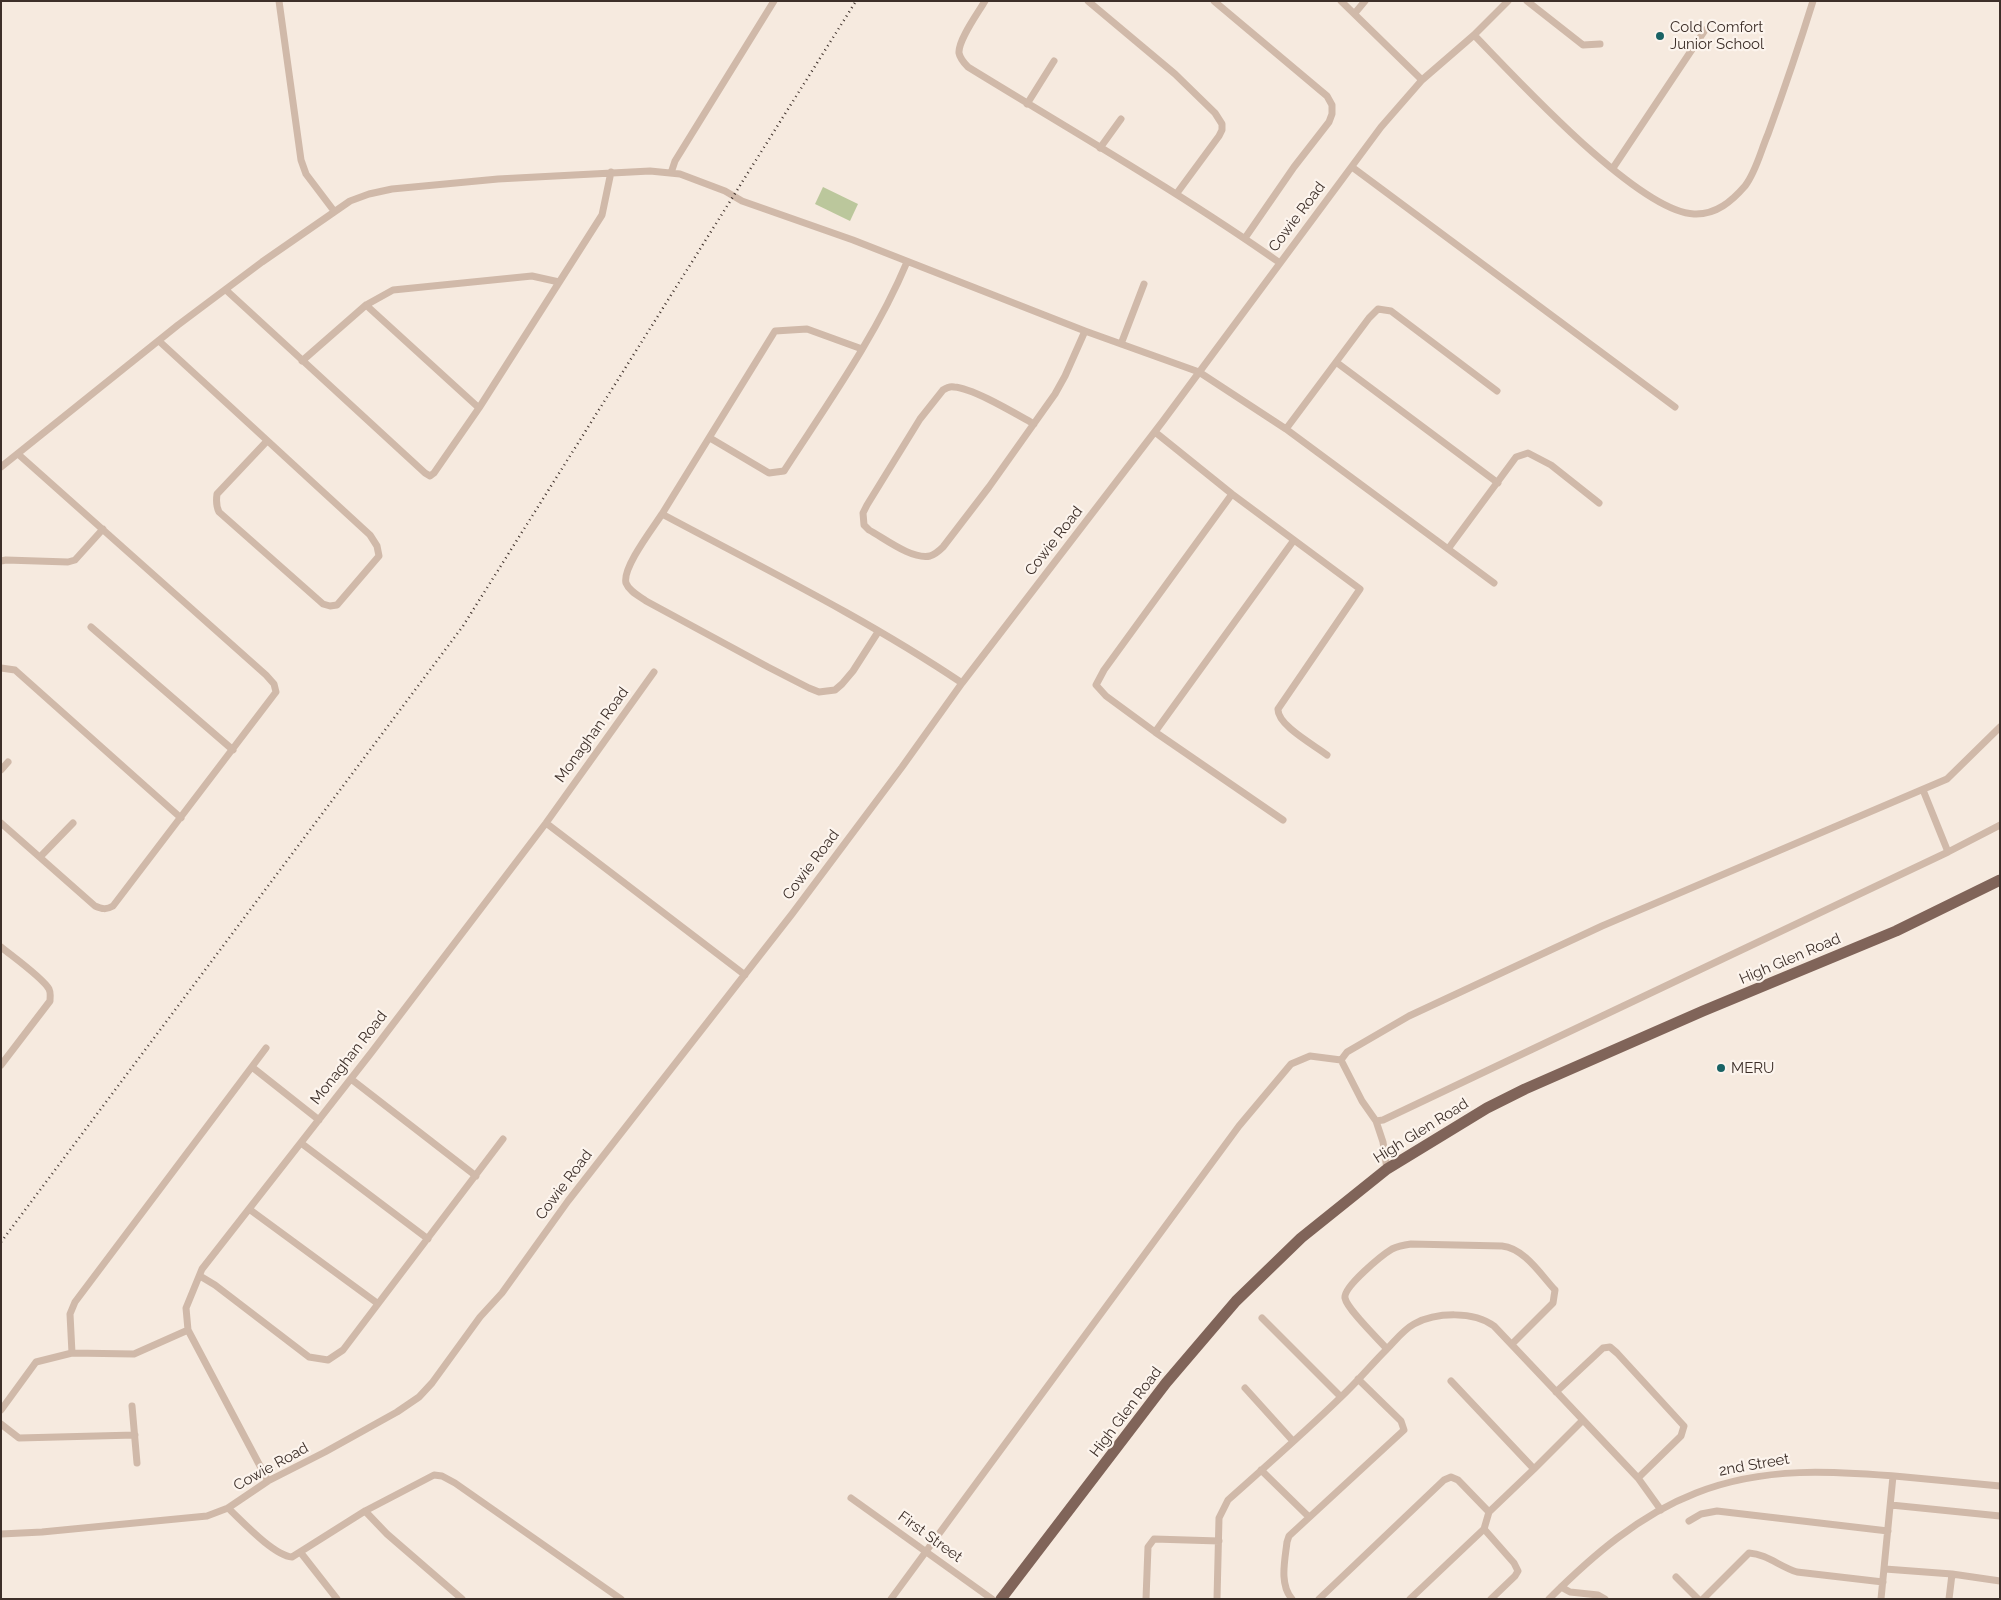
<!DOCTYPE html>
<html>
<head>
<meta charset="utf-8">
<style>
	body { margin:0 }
	#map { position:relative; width:2001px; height:1600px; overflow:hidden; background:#f6eadf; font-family:Raleway,sans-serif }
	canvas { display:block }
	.frame { position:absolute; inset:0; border:2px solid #3d2f29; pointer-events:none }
</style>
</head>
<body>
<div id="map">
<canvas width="2001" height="1600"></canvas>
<div class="frame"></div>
</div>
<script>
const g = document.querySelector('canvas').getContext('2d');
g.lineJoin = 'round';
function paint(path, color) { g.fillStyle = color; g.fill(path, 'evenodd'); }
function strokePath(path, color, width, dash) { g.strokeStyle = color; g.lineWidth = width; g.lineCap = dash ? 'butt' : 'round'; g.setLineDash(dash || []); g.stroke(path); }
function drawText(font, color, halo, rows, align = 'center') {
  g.font = font + ' Raleway,sans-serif'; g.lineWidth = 4.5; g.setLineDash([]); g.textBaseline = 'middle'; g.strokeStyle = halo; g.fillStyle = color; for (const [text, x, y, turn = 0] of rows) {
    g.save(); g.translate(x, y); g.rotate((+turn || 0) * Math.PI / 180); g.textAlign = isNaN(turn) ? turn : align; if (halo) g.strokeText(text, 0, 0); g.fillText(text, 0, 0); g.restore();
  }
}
paint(new Path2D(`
	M 823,187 L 858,204 L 850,221 L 815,204 Z`), '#bbc79c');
strokePath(new Path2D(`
	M 279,1 L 301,160 L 306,174 L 334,211
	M 985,1 C 978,13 958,40 959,53 C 960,58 964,63 968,67 C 1072,131 1179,192 1280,263
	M 1088,1 L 1175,74 L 1215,113 L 1222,124 L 1222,130 L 1219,136 L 1177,193
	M 1214,1 L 1327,96 L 1332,105 L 1332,114 L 1329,122 L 1294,167 L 1245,238
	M 1341,1 L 1422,80
	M 1527,1 L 1583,45 L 1600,44
	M 1355,13 L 1365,1
	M 1474,35 C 1515,77 1638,212 1694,214 C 1716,215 1732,201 1745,186 C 1756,172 1761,150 1768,134 C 1784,90 1799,46 1813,1
	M 1027,104 L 1054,61
	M 1100,148 L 1121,119
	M 1352,167 L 1675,407
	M 1613,168 L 1705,30
	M 671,173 L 675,161 L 774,1
	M 226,290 L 425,473 L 430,476 L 434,473 L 479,408 L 602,215 L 611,172
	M 366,305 L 479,408
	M 159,341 L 370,535 L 377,546 L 379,556 L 337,605 L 330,606 L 323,604 L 219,512 C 216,506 216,501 217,494 L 267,441
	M 1121,344 L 1144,284
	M 862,349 L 807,329 L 775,331 L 662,514 C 763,568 867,619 962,683
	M 302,361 L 366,305 L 393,290 L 532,276 L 559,282
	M 1336,362 L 1498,483
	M 1034,424 C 1016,414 973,388 954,387 C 950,386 946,388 943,390 L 920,419 L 867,505 L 863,513 L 864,525 L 869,530 C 884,538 912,560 930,556 C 936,554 939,551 943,547 L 989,487 L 1055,394 L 1065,376 L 1085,331
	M 1286,429 L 1369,318 L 1378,309 L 1391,311 L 1497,391
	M 1155,432 L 1232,494 L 1360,589 L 1278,709 C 1277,725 1314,745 1327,755
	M 710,438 L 769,473 L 784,471 C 828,403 876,336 907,262
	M 1,467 L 178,325 L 262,262 L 350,201 L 369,194 L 392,189 L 498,179 L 650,171 L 680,174 L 725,191 L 742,201 L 853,240 L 1085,331 L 1199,372 L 1286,429 L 1494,583
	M 1232,494 L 1104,670 L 1096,685 L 1106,696 L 1155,732 L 1283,820
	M 662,514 C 653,528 622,568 626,583 C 629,591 639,596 646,601 L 768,667 L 809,688 L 819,692 L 835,690 L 842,684 L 853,671 L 878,632
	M 1448,549 L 1516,457 L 1528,453 L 1551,465 L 1599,503
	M 1,561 L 6,560 L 68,562 L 75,560 L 103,529
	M 91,627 L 233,750
	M 1,668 L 15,670 L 181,818
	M 1155,732 L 1294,540
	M 1,770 L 8,762
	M 1923,790 L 1948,852
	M 1,823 L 95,906 C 102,909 106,910 113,906 L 276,692 L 274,684 L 266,675 L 18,454
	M 546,823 L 745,975
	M 40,857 L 73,823
	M 1,947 C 12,956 43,978 49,989 C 51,993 50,996 50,1001 L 1,1065
	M 1341,1060 L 1347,1052 L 1409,1016 L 1602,926 L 1947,779 L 2000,727
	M 1341,1060 L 1362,1101 L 1376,1121 L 1383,1142 L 1387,1169
	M 252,1067 L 319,1120
	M 351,1079 L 476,1176
	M 1376,1121 L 1383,1120 L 1948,852 L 2000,825
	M 301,1143 L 428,1239
	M 249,1209 L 377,1303
	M 200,1276 L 215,1285 L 309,1357 L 328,1360 L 343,1350 L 503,1139
	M 1262,1318 L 1341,1397
	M 1387,1349 C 1378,1339 1347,1309 1345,1298 C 1343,1287 1382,1255 1392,1249 C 1398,1246 1404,1245 1411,1244 L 1502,1246 C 1524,1248 1541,1275 1555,1290 L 1553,1303 L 1512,1344
	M 72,1353 L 70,1314 L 75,1302 L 266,1048
	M 1245,1388 L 1292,1440
	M 1556,1392 L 1603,1348 L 1610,1347 L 1617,1353 L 1684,1426 L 1681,1436 L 1638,1478
	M 132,1406 L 137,1463
	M 1,1410 L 36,1362 L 72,1353 L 134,1354 L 188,1330
	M 1,1424 L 19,1438 L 135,1435
	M 1534,1469 L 1582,1421
	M 1261,1470 L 1309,1517
	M 268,1481 L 188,1330 L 186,1308 L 202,1269 L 371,1053 L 546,823 L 654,672
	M 851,1498 L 992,1599
	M 1891,1505 L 2000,1516
	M 228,1508 C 242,1521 273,1555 292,1557 L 365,1511 L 434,1475 L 442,1476 L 455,1483 L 621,1599
	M 365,1511 L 387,1534 L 462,1599
	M 1689,1521 L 1701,1514 L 1717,1511 L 1888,1531
	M 1484,1529 L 1514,1563 L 1518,1571 L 1515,1576 L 1491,1599
	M 1,1534 L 42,1532 L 207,1516 L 228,1508 L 268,1481 L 325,1452 L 397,1412 L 419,1397 L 432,1383 L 480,1317 L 502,1293 L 568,1201 L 792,914 L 902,767 L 962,683 L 1163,421 L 1381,127 L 1422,80 L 1474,35 L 1508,1
	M 301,1553 L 337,1599
	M 1885,1569 L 1952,1574 L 2000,1581
	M 1676,1577 L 1698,1599
	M 1561,1587 L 1570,1592 L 1598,1595 L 1605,1599
	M 891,1599 L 1239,1126 L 1291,1064 L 1310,1056 L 1341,1060
	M 1146,1599 L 1148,1547 L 1154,1539 L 1219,1541
	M 1217,1599 L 1219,1518 L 1228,1500 C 1266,1466 1305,1432 1341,1397 C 1357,1382 1371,1365 1386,1350 C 1395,1341 1403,1330 1414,1324 C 1436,1312 1474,1311 1494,1326 L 1638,1478 L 1661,1510
	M 1292,1599 C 1279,1584 1285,1560 1287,1542 L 1289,1536 L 1404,1430 L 1401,1421 L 1358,1379
	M 1319,1599 L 1444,1480 L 1451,1477 L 1458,1480 L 1489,1512 L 1534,1469 L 1451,1381
	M 1410,1599 L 1484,1529 L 1489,1512
	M 1549,1599 C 1592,1556 1639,1515 1696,1493 C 1764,1466 1834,1471 1905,1477 C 1937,1480 1968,1483 2000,1486
	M 1703,1599 L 1749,1553 C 1767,1554 1780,1567 1797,1572 L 1883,1582
	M 1881,1599 L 1893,1476
	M 1949,1599 L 1952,1574`), '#d0b9a9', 7);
strokePath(new Path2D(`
	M 1001,1599 L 1166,1383 L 1236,1301 L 1301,1238 L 1387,1169 L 1487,1108 L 1525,1089 L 1703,1011 L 1896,931 L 2000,880`), '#806459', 11);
strokePath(new Path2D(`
	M 1,1242 L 463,626 L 856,1`), '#3d2f29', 2.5, [1, 4]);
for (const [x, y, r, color] of [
	[1660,36,5,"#196264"],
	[1721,1068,5,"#196264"]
]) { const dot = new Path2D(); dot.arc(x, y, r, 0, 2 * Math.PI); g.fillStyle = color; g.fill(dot); strokePath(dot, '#fcf4ed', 2); }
drawText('15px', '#3d2f29', '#fcf4ed', [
	["Cold Comfort",1670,27],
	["Junior School",1670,44],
	["MERU",1731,1068]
], 'left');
drawText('15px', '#3d2f29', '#fcf4ed', [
	["Cowie Road",1297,217,-53],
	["Cowie Road",1054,541,-52],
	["Monaghan Road",592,735,-54],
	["Cowie Road",811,865,-53],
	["High Glen Road",1790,959,-23],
	["Monaghan Road",349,1058,-52],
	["High Glen Road",1421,1131,-32],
	["Cowie Road",564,1185,-53],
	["High Glen Road",1126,1412,-53],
	["2nd Street",1754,1465,-10],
	["Cowie Road",271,1467,-29],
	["First Street",930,1537,36]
]);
</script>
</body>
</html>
